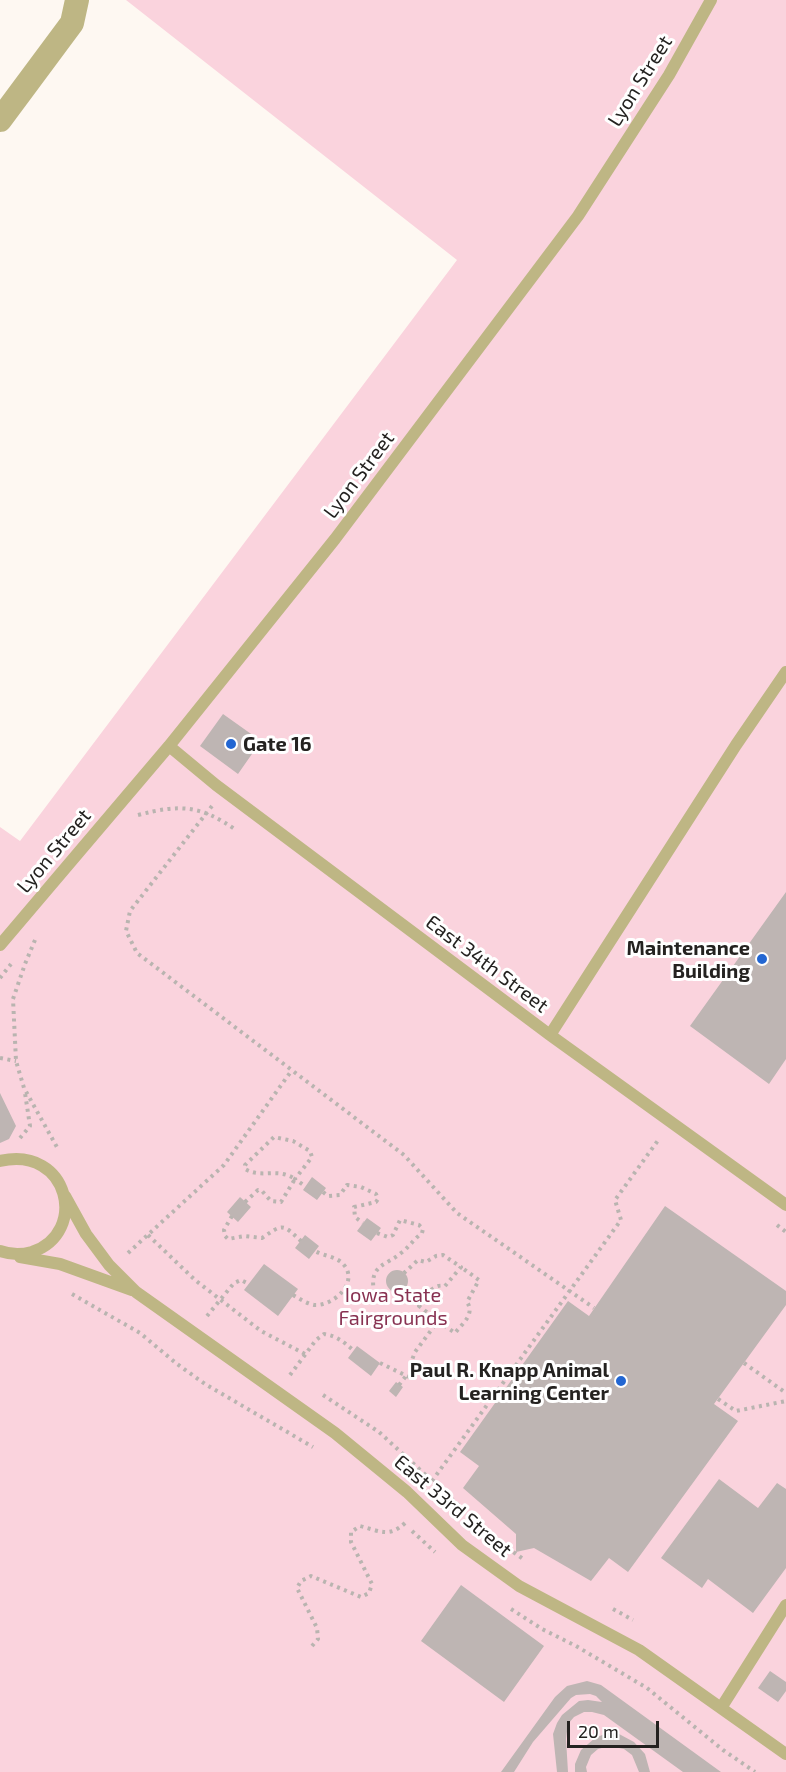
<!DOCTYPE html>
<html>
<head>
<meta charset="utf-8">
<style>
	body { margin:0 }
	#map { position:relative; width:786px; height:1772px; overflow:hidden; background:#fef8f2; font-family:"Exo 2",sans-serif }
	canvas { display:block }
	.scale { position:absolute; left:567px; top:1721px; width:92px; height:27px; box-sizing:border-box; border:3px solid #242220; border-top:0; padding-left:8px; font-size:18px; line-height:21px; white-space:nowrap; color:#242220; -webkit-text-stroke:4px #fff; paint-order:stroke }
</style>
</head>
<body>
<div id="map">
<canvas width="786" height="1772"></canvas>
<div class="scale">20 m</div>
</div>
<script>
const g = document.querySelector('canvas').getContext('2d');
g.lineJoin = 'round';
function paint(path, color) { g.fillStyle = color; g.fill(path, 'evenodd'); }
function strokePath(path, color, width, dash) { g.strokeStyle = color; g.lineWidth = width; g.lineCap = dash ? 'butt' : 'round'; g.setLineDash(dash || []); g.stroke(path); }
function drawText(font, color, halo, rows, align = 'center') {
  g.font = font + ' "Exo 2",sans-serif'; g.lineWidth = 6; g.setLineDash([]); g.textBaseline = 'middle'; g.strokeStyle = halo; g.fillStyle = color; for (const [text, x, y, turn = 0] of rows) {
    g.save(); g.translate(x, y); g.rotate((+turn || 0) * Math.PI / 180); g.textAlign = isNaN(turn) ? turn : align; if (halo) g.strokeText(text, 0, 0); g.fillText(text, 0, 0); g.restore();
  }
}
paint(new Path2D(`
	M 126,0 L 786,0 L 786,1772 L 0,1772 L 0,827 L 20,841 L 457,260 Z`), '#fad3dd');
paint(new Path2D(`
	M 223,714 L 261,741 L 238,774 L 200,746 Z
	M 786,892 L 786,1059 L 769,1084 L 690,1026 Z
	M 0,1093 L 16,1126 L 9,1139 L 0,1143 Z
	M 312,1177 L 326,1188 L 317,1200 L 303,1190 Z
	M 240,1197 L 251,1207 L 238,1222 L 227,1212 Z
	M 665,1206 L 786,1291 L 786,1305 L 714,1404 L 738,1421 L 628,1572 L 609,1558 L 591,1581 L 534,1548 L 516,1552 L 516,1534 L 463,1488 L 479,1466 L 460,1452 L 568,1301 L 589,1316 Z
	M 367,1218 L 381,1228 L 371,1241 L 357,1231 Z
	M 305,1235 L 319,1246 L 309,1259 L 295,1248 Z
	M 264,1264 L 298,1289 L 278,1316 L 244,1290 Z
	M386 1281a11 11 0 1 1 22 0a11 11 0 1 1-22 0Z
	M 357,1346 L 380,1363 L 371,1376 L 348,1358 Z
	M 396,1382 L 403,1387 L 396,1397 L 389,1391 Z
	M 719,1479 L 758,1508 L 777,1483 L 786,1489 L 786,1568 L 753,1613 L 708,1579 L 702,1588 L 661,1558 Z
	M 461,1585 L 544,1646 L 504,1702 L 421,1641 Z
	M 770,1671 L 786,1682 L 786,1691 L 778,1702 L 758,1688 Z
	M 587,1681 L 601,1685 L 721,1772 L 683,1772 L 604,1715 L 592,1712 L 584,1712 L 574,1717 L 568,1724 L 566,1739 L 568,1772 L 557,1772 L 553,1734 L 557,1723 L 562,1715 L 579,1701 L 588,1700 L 602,1702 L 596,1696 L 590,1694 L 576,1695 L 571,1698 L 533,1742 L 514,1772 L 501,1772 L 555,1697 L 567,1686 Z
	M 607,1733 L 619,1734 L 634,1742 L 645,1754 L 650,1772 L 639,1772 L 632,1755 L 624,1749 L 609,1746 L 598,1749 L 591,1755 L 586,1767 L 587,1772 L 575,1772 L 575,1764 L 581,1750 L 595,1738 Z`), '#beb5b3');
strokePath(new Path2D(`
	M 212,806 L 130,911 L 126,931 L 137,953 L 404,1155 L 457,1213 L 594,1308
	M 138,815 C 180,804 200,805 236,830
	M 35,940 L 25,964 L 13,999 L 16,1061 L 24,1088 L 58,1149
	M 0,978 L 11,964
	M 0,1058 L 16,1061
	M 20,1138 L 30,1126 L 25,1093
	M 323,1192 L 328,1196 L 340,1195 L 347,1185 L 361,1187 L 376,1194 L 378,1199 L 376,1202 L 354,1207 L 355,1217 L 363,1223
	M 245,1202 L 258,1190 L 262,1191 L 271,1201 L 281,1202 L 295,1179 C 277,1167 262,1179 245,1169 L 245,1165 L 274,1137 L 293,1141 L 310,1151 L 312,1157 L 295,1179 L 305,1186
	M 232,1216 L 224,1230 L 225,1236 L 228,1239 L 245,1236 L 262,1238 C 283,1224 282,1223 301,1241
	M 777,1225 L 786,1232
	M 377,1233 L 388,1237 L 393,1235 L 400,1220 L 419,1225 L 423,1229 L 422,1233 C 414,1239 409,1247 401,1253 C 386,1266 369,1264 374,1292 L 378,1296 L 385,1296 L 392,1291
	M 148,1235 L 195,1280 L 261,1331 L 305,1354
	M 128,1253 L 224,1165 L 292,1070
	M 72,1294 L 140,1333 L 177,1364 L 205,1384 L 313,1447
	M 293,1295 C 300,1299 307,1304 315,1305 C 333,1306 359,1283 344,1265 C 338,1257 324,1256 315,1251
	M 207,1316 L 234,1283 L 241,1280 L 249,1284
	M 438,1321 L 455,1333 C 463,1323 475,1314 467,1302 L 479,1280 L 461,1267
	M 380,1363 L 409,1377 C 415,1372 415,1367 412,1360 L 415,1352 L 438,1321 L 419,1306 C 426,1297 432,1283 445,1286 L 461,1267 L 443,1255 L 436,1256 L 426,1262 L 418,1260 L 404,1273
	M 744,1363 L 786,1393
	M 290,1375 L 316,1340 L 324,1334 C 337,1336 344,1342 354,1351
	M 399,1385 L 406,1376
	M 323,1395 L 379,1432 L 494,1538 L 523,1559
	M 718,1399 L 736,1411 L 786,1401
	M 432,1481 L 621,1220 L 615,1200 L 659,1139
	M 412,1531 L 435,1552
	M 511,1609 L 542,1629 L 576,1646 L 647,1688 L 723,1750 L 755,1772
	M 613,1609 L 633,1620
	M 312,1646 L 318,1639 L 317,1628 L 297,1588 L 301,1581 L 311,1576 L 361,1597 L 369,1593 L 372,1584 L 351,1542 L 351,1532 L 360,1526 C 380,1531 389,1538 405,1523`), '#b9b4b0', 4, [3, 4.5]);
strokePath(new Path2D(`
	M 169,746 L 216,785 L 550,1035 L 786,1205
	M 0,945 L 169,746 L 335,539 L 578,216 L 669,75 L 711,0
	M 550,1035 L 736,745 L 786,672
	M 0,1161 C 69,1145 89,1233 32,1252 C 21,1255 11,1255 0,1251
	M 65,1196 L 86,1234 L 109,1265 L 136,1292 L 335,1433 L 407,1492 L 462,1545 L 519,1586 L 639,1650 L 786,1754
	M 20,1257 L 60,1264 L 132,1290
	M 721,1708 L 786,1605`), '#beb684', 12);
strokePath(new Path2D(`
	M 0,120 L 72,23 L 77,0`), '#beb684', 24);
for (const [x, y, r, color] of [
	[231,744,6,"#2366d2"],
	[762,959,6,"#2366d2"],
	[621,1381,6,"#2366d2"]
]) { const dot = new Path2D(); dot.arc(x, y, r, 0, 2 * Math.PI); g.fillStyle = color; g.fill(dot); strokePath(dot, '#fff', 2); }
drawText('20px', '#242220', '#fff', [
	["Lyon Street",640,81,-58],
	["Lyon Street",359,475,-53],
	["Lyon Street",54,851,-50],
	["East 34th Street",487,964,37],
	["East 33rd Street",453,1506,40]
]);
drawText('bold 20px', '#242220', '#fff', [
	["Gate 16",243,744,"left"],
	["Maintenance",750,948],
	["Building",750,971],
	["Paul R. Knapp Animal",609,1370],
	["Learning Center",609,1393]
], 'right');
drawText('20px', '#883252', '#fff', [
	["Iowa State",393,1295],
	["Fairgrounds",393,1318]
]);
</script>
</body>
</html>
